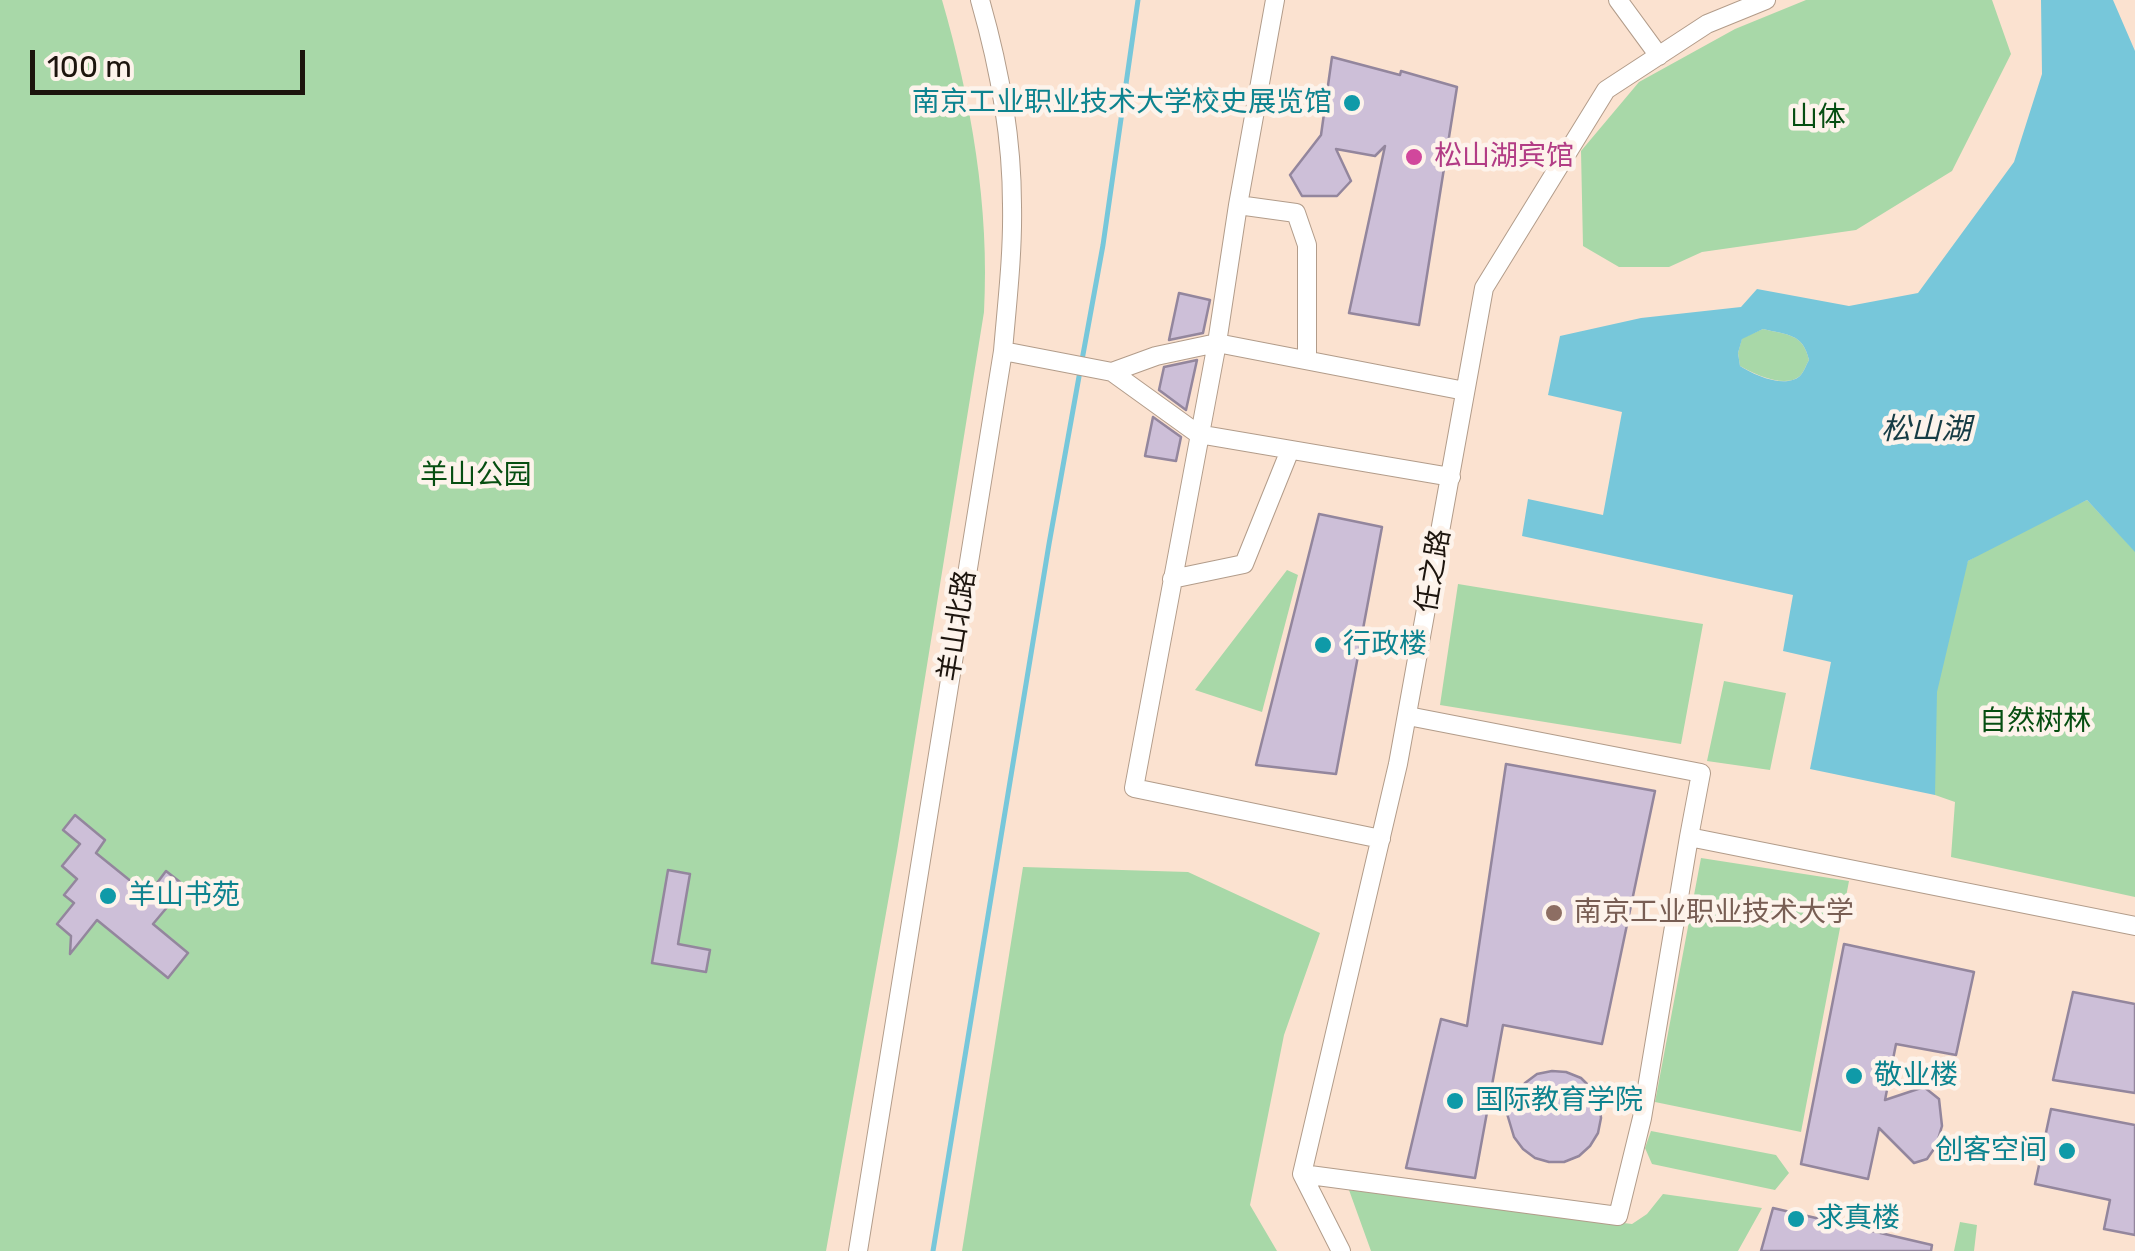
<!DOCTYPE html>
<html>
<head>
<meta charset="utf-8">
<style>
	body { margin:0 }
	#map { position:relative; width:2135px; height:1251px; overflow:hidden; background:#fbe2d0; font-family:Rubik,sans-serif }
	canvas { display:block }
	.scale { position:absolute; left:30px; top:50px; width:275px; height:45px; box-sizing:border-box; border:5px solid #1d150e; border-top:0; padding-left:12px; font-size:30px; line-height:35px; white-space:nowrap; color:#1d150e; -webkit-text-stroke:8px #fdf3eb; paint-order:stroke }
</style>
</head>
<body>
<div id="map">
<canvas width="2135" height="1251"></canvas>
<div class="scale">100 m</div>
</div>
<script>
const g = document.querySelector('canvas').getContext('2d');
g.lineJoin = 'round';
function paint(path, color) { g.fillStyle = color; g.fill(path, 'evenodd'); }
function strokePath(path, color, width, dash) { g.strokeStyle = color; g.lineWidth = width; g.lineCap = dash ? 'butt' : 'round'; g.setLineDash(dash || []); g.stroke(path); }
function drawText(font, color, halo, rows, align = 'center') {
  g.font = font + ' Rubik,"Noto Sans SC",sans-serif'; g.lineWidth = 9; g.setLineDash([]); g.textBaseline = 'middle'; g.strokeStyle = halo; g.fillStyle = color; for (const [text, x, y, turn = 0] of rows) {
    g.save(); g.translate(x, y); g.rotate((+turn || 0) * Math.PI / 180); g.textAlign = isNaN(turn) ? turn : align; if (halo) g.strokeText(text, 0, 0); g.fillText(text, 0, 0); g.restore();
  }
}
paint(new Path2D(`
	M 0,0 L 942,0 C 971,100 990,207 984,312 L 897,851 L 826,1251 L 0,1251 Z
	M 1806,0 L 1992,0 L 2011,54 L 1952,171 L 1856,230 L 1702,252 L 1669,267 L 1619,267 L 1583,246 L 1581,151 L 1639,82 L 1735,29 Z
	M 1763,329 C 1787,335 1803,333 1809,360 C 1806,365 1804,372 1800,376 C 1785,389 1754,374 1740,366 L 1738,353 L 1742,338 Z
	M 2087,500 L 2135,551 L 2135,897 L 1951,857 L 1955,802 L 1935,795 L 1932,732 L 1945,609 L 1968,561 L 2019,531 Z
	M 1287,570 L 1298,575 L 1262,712 L 1195,690 Z
	M 1458,584 L 1703,624 L 1681,744 L 1440,705 Z
	M 1724,681 L 1786,693 L 1770,770 L 1707,761 Z
	M 1701,858 L 1849,881 L 1801,1132 L 1655,1102 Z
	M 1023,867 L 1188,872 L 1320,933 L 1284,1035 L 1250,1205 L 1277,1251 L 962,1251 Z
	M 1651,1131 L 1776,1155 L 1789,1173 L 1775,1190 L 1652,1164 L 1645,1148 Z
	M 1349,1190 L 1632,1224 L 1647,1214 L 1663,1194 L 1762,1208 L 1738,1251 L 1371,1251 Z
	M 1960,1222 L 1977,1225 L 1974,1251 L 1954,1251 Z`), '#a8d8a8');
paint(new Path2D(`
	M 2041,0 L 2113,0 L 2135,51 L 2135,552 L 2087,500 L 1968,561 L 1937,692 L 1935,795 L 1810,769 L 1831,662 L 1783,651 L 1793,595 L 1522,536 L 1528,499 L 1603,515 L 1622,412 L 1548,395 L 1560,336 L 1641,318 L 1741,307 L 1757,289 L 1849,306 L 1918,293 L 2014,162 L 2042,74 ZM 1763,329 C 1787,335 1803,333 1809,360 C 1806,365 1804,372 1800,376 C 1785,389 1754,375 1740,366 L 1738,353 L 1742,339 Z`), '#77c7da');
strokePath(new Path2D(`
	M 1082,360 L 1103,245 L 1138,0
	M 933,1251 L 1049,544 L 1080,371`), '#77c7da', 5);
const building = new Path2D(`
	M 1332,57 L 1400,75 L 1401,71 L 1457,87 L 1419,325 L 1349,313 L 1385,146 L 1375,156 L 1336,149 L 1351,181 L 1337,196 L 1302,196 L 1290,175 L 1321,135 Z
	M 1179,293 L 1210,300 L 1203,333 L 1169,340 Z
	M 1197,360 L 1186,410 L 1159,390 L 1164,367 Z
	M 1153,417 L 1181,437 L 1176,461 L 1145,456 Z
	M 1319,514 L 1382,527 L 1336,774 L 1256,765 Z
	M 1506,764 L 1655,791 L 1602,1044 L 1503,1025 L 1475,1178 L 1406,1168 L 1441,1019 L 1467,1026 Z
	M 75,815 L 105,840 L 96,853 L 148,895 L 166,871 L 180,882 L 170,896 L 174,899 L 153,924 L 188,953 L 168,978 L 97,920 L 70,954 L 71,936 L 57,924 L 74,903 L 64,895 L 77,879 L 62,866 L 80,844 L 63,830 Z
	M 668,870 L 690,874 L 678,944 L 710,950 L 706,972 L 652,963 Z
	M 1844,944 L 1974,972 L 1956,1055 L 1896,1044 L 1885,1100 L 1924,1087 L 1939,1099 L 1942,1126 L 1936,1146 L 1927,1159 L 1914,1163 L 1879,1128 L 1868,1179 L 1801,1164 Z
	M 2073,992 L 2135,1004 L 2135,1093 L 2053,1080 Z
	M 1552,1071 L 1566,1072 L 1581,1078 L 1592,1089 L 1599,1102 L 1601,1118 L 1598,1133 L 1590,1146 L 1579,1156 L 1564,1162 L 1549,1162 L 1535,1158 L 1523,1149 L 1514,1137 L 1505,1107 L 1525,1083 L 1537,1074 Z
	M 2051,1109 L 2135,1125 L 2135,1235 L 2104,1229 L 2110,1200 L 2035,1184 Z
	M 1773,1208 L 1932,1245 L 1931,1251 L 1761,1251 Z`);
paint(building, '#cdbfd8');
strokePath(building, '#93869d', 2.5);
const minor = new Path2D(`
	M 1275,0 L 1238,205 L 1217,343 L 1134,788 L 1381,839
	M 1618,0 L 1659,56
	M 1238,205 L 1296,213 L 1307,245 L 1307,360
	M 1003,351 L 1112,372 L 1198,434 L 1451,477
	M 1112,372 L 1156,356 L 1217,343 L 1465,391
	M 1172,579 L 1244,564 L 1290,450
	M 1408,716 L 1701,773 L 1689,837 L 2135,926
	M 1302,1174 L 1618,1216 L 1642,1118 L 1689,837
	M 858,1251 L 1003,351 C 1007,303 1013,254 1012,205 C 1012,137 999,66 980,0
	M 1341,1251 L 1302,1174 L 1398,764 L 1484,288 L 1606,90 L 1707,24 L 1766,0`);
strokePath(minor, '#b29c8a', 20);
strokePath(minor, '#fff', 18);
for (const [x, y, r, color] of [
	[1352,103,10,"#0f9aa8"],
	[1414,157,10,"#d1479c"],
	[1323,645,10,"#0f9aa8"],
	[108,896,10,"#0f9aa8"],
	[1554,913,10,"#8d6e63"],
	[1854,1076,10,"#0f9aa8"],
	[1455,1101,10,"#0f9aa8"],
	[2067,1151,10,"#0f9aa8"],
	[1796,1219,10,"#0f9aa8"]
]) { const dot = new Path2D(); dot.arc(x, y, r, 0, 2 * Math.PI); g.fillStyle = color; g.fill(dot); strokePath(dot, '#fdf3eb', 4); }
drawText('28px', '#0d838f', '#fdf3eb', [
	["南京工业职业技术大学校史展览馆",1332,103,"right"],
	["行政楼",1343,645],
	["羊山书苑",128,896],
	["敬业楼",1874,1076],
	["国际教育学院",1475,1101],
	["创客空间",2047,1151,"right"],
	["求真楼",1816,1219]
], 'left');
drawText('28px', '#064e11', '#fdf3eb', [
	["山体",1818,118],
	["羊山公园",476,476],
	["自然树林",2035,722]
]);
drawText('28px', '#b23c85', '#fdf3eb', [
	["松山湖宾馆",1434,157]
], 'left');
drawText('28px', '#1d150e', '#fdf3eb', [
	["任之路",1434,571,-80],
	["羊山北路",958,626,-81]
]);
drawText('28px', '#785e54', '#fdf3eb', [
	["南京工业职业技术大学",1574,913]
], 'left');
drawText('italic 30px', '#163c45', '#fdf3eb', [
	["松山湖",1926,430]
]);
</script>
</body>
</html>
